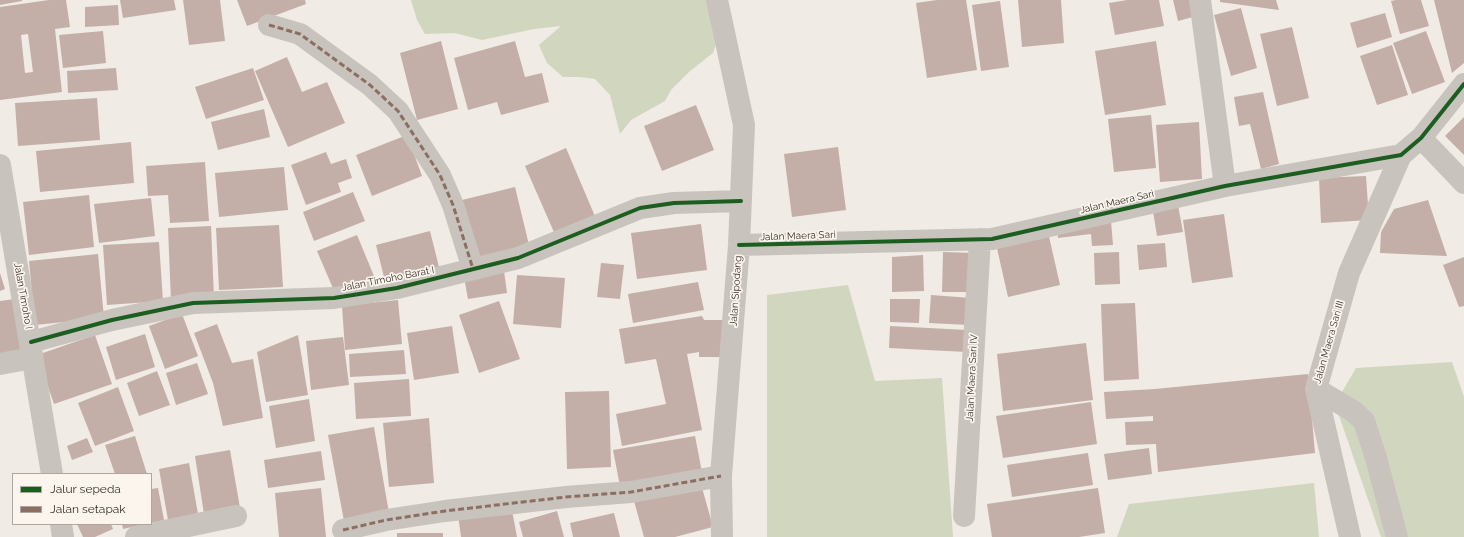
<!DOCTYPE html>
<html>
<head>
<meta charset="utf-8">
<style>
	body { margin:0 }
	#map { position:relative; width:1464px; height:537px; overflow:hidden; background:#f0ebe5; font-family:Raleway,sans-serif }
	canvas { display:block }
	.legend { position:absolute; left:12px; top:473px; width:140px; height:52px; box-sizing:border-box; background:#fbf5ee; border:1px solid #aea6a0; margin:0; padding:5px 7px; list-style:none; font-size:12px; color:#3b302b }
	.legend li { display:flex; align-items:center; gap:8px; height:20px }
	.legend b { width:20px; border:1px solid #aea6a0 }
</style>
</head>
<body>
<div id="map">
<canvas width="1464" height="537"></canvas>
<ul class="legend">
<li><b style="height:5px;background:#1b5e20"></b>Jalur sepeda</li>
<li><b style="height:5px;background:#8d6e63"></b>Jalan setapak</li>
</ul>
</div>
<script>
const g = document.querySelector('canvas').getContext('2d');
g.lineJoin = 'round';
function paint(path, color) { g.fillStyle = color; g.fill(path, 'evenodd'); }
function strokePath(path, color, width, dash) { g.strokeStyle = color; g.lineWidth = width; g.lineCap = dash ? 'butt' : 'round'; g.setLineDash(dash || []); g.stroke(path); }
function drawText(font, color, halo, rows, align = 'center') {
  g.font = font + ' Raleway,sans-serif'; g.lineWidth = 3.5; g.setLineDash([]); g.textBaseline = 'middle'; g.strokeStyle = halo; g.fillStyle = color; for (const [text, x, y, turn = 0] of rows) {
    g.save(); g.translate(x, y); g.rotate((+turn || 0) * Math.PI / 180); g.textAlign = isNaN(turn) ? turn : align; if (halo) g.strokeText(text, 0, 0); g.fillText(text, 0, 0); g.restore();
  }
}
paint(new Path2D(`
	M 411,0 L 713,0 L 720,33 L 713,53 L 690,71 L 671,90 L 665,101 L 631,120 L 620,134 L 610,95 L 595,79 L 580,77 L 563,77 L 547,63 L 539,45 L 561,26 L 534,29 L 482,40 L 455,33 L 425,34 L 417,20 Z
	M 848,285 L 875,381 L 942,378 L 953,537 L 767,537 L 767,295 Z
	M 1452,362 L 1464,397 L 1464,537 L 1381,537 L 1335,404 L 1356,368 Z
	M 1314,483 L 1319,537 L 1117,537 L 1129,504 Z`), '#d1d6bf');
paint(new Path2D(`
	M 0,0 L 22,0 L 22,1 L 0,5 Z
	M 49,0 L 66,0 L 70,27 L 55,29 L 62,92 L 0,100 L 0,7 ZM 28,34 L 33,72 L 25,73 L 21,35 Z
	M 120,0 L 174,0 L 176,10 L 123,18 Z
	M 183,0 L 220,0 L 225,41 L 189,45 Z
	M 237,0 L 305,0 L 306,4 L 247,26 Z
	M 937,0 L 966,0 L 977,70 L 927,78 L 916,3 Z
	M 1018,0 L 1061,0 L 1064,43 L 1022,47 Z
	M 1127,0 L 1159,0 L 1164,26 L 1115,35 L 1109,3 Z
	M 1173,0 L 1197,0 L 1200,15 L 1178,21 Z
	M 1220,0 L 1276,0 L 1279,10 L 1220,2 Z
	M 1396,0 L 1421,0 L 1429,26 L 1400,34 L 1391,1 Z
	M 1434,0 L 1464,0 L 1464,63 L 1452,73 Z
	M 1000,1 L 1009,67 L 981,71 L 972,5 Z
	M 118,5 L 119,25 L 85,27 L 85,7 Z
	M 1241,8 L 1257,68 L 1231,76 L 1214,15 Z
	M 1385,13 L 1392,37 L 1357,48 L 1350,23 Z
	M 1292,27 L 1309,98 L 1277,106 L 1260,34 Z
	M 103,31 L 106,63 L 63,68 L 59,35 Z
	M 1426,31 L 1445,82 L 1412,94 L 1393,43 Z
	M 441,41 L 458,109 L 417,120 L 400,53 Z
	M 515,41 L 525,77 L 542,73 L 549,102 L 501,115 L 497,102 L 468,110 L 454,58 Z
	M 1156,41 L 1166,105 L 1105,115 L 1095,51 Z
	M 1392,45 L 1408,95 L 1377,105 L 1360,56 Z
	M 287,57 L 302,92 L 327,82 L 345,123 L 288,147 L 255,71 Z
	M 116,68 L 118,90 L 68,93 L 67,71 Z
	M 253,68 L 264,100 L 206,119 L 195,87 Z
	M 1263,92 L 1279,164 L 1261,169 L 1250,124 L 1239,126 L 1234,97 Z
	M 97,98 L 100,140 L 18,146 L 15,103 Z
	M 696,105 L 714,150 L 662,171 L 644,126 Z
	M 264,109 L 270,137 L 218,150 L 211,122 Z
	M 1151,115 L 1156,168 L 1114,172 L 1108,119 Z
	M 1464,117 L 1464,155 L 1445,136 Z
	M 1199,122 L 1202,179 L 1160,182 L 1156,125 Z
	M 407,135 L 422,176 L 372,196 L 356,155 Z
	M 131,142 L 134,183 L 40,192 L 36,151 Z
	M 838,147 L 846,210 L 792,217 L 784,154 Z
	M 566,148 L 597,221 L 557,239 L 525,166 Z
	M 326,152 L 331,164 L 346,159 L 352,178 L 338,183 L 341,192 L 306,205 L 291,165 Z
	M 205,162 L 209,221 L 170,223 L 168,195 L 148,196 L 146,166 Z
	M 284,167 L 288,210 L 219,217 L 215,173 Z
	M 1366,176 L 1369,220 L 1321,223 L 1319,178 Z
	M 515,187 L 530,249 L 476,261 L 462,200 Z
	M 353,192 L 365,221 L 314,241 L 303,212 Z
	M 89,195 L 94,247 L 29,255 L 23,202 Z
	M 151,198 L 155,236 L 99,243 L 94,204 Z
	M 1177,200 L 1183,232 L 1157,236 L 1152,205 Z
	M 1428,200 L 1447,256 L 1380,253 L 1381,232 L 1394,209 Z
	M 1224,214 L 1233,277 L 1192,283 L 1183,220 Z
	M 1111,221 L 1113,245 L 1092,246 L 1091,234 L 1058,238 L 1057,225 Z
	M 701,224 L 707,270 L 637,279 L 631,233 Z
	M 279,225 L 283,287 L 219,290 L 216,228 Z
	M 211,226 L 214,298 L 171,301 L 168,228 Z
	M 430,231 L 439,267 L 385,281 L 376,245 Z
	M 1048,232 L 1060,285 L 1008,297 L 996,244 Z
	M 357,235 L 374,276 L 335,293 L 317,251 Z
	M 159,242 L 163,301 L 107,305 L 103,245 Z
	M 1165,243 L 1167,267 L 1139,270 L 1137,245 Z
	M 943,252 L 973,253 L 971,292 L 942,292 Z
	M 1119,252 L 1120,284 L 1095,285 L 1094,253 Z
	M 98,254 L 104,318 L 35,325 L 29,261 Z
	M 923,255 L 924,291 L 892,292 L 892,257 Z
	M 1464,257 L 1464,306 L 1459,307 L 1443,265 Z
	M 601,263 L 624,265 L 620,299 L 597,297 Z
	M 504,271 L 507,293 L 468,299 L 464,277 Z
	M 0,273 L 5,289 L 0,291 Z
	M 517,275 L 565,278 L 561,328 L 513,324 Z
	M 698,282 L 704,310 L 633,323 L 628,294 Z
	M 931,295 L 971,298 L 969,325 L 929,323 Z
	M 15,299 L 24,354 L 0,358 L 0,301 Z
	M 890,299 L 920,299 L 919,323 L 890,322 Z
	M 398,300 L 402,344 L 345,350 L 342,306 Z
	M 499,301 L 520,359 L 479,373 L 459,315 Z
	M 1135,303 L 1139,379 L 1104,381 L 1101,304 Z
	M 182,314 L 198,356 L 165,369 L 149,326 Z
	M 702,316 L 704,320 L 723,320 L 723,357 L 699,357 L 699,352 L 687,354 L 702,430 L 622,446 L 616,414 L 666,404 L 656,359 L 625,364 L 619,329 Z
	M 217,324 L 232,363 L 253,359 L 263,418 L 223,426 L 213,383 L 194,333 Z
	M 452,326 L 459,373 L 414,380 L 407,333 Z
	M 890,326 L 967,330 L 966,352 L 889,348 Z
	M 145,334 L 155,367 L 116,380 L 106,347 Z
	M 95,335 L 112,384 L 54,404 L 37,355 Z
	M 298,335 L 308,395 L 266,402 L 257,352 Z
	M 343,337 L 349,385 L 311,390 L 306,341 Z
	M 1086,343 L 1093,400 L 1003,411 L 997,354 Z
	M 404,350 L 406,374 L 350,377 L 349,354 Z
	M 197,363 L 208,394 L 176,405 L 166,373 Z
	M 157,371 L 170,405 L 139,416 L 127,383 Z
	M 1308,374 L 1315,453 L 1158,472 L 1156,444 L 1126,445 L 1125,422 L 1153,421 L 1153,416 L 1106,419 L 1104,392 L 1155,389 Z
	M 409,379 L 411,416 L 356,419 L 354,383 Z
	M 118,387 L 134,431 L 95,446 L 78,403 Z
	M 609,391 L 611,467 L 567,469 L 565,392 Z
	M 309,399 L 315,441 L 276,448 L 269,406 Z
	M 1091,402 L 1097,444 L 1003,458 L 996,416 Z
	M 429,418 L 434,483 L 389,487 L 383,423 Z
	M 374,427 L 389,513 L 344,521 L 328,435 Z
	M 135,436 L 147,474 L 115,474 L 105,445 Z
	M 695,436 L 702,472 L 620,486 L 613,450 Z
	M 87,438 L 93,452 L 72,460 L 67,446 Z
	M 1149,448 L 1152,474 L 1108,480 L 1104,454 Z
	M 230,450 L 240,508 L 204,514 L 195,456 Z
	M 321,451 L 325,480 L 268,488 L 264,460 Z
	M 1088,453 L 1093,485 L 1012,497 L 1007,465 Z
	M 189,463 L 198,514 L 168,520 L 159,469 Z
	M 701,484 L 713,527 L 675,537 L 644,537 L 634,501 Z
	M 158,488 L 164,520 L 151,523 L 151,489 Z
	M 321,488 L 326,537 L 279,537 L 275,493 Z
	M 1098,488 L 1105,533 L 1079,537 L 992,537 L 987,504 Z
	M 511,505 L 517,537 L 461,537 L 458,515 Z
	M 557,511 L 564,537 L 523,537 L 519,522 Z
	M 614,513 L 620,537 L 573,537 L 570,523 Z
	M 77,524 L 111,524 L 113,529 L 95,537 L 83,537 Z
	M 122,524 L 142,524 L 142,525 L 123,529 Z
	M 397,533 L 443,533 L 443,537 L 397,537 Z`), '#c3afa7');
strokePath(new Path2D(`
	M 717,0 L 744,125 L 739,245 L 721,476 L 722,537
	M 1200,0 L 1225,186
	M 269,25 L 300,34 L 370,85 L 398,111 L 440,175 L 453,205 L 473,269
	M 1421,138 L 1464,183
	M 0,165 L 52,474
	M 739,245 L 992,239 L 1225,186 L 1401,155 L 1421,138 L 1464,84
	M 31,342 L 112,320 L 193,303 L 334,298 L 397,288 L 518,258 L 640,208 L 674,203 L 741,201
	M 0,364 L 32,358
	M 1316,389 L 1353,411 L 1364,421 L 1376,458 L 1397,537
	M 964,516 L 980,239
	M 61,524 L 63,537
	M 343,530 L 386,520 L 445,511 L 566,497 L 631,492 L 721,476
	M 136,537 L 236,516
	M 1350,537 L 1316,389 L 1349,273 L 1401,155`), '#c9c3be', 22);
strokePath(new Path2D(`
	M 269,25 L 300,34 L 370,85 L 398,111 L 440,175 L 453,205 L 473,269
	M 343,530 L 386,520 L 445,511 L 566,497 L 631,492 L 721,476`), '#8d6e63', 3, [6, 3]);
strokePath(new Path2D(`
	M 739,245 L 992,239 L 1225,186 L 1401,155 L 1421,138 L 1464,84
	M 31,342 L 112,320 L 193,303 L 334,298 L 397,288 L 518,258 L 640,208 L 674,203 L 741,201`), '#1b5e20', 4);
drawText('10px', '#3b302b', '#fbf5ee', [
	["Jalan Maera Sari",1117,202,-13],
	["Jalan Maera Sari",798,236,-2],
	["Jalan Timoho Barat I",388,279,-11],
	["Jalan Sipodang",736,291,-86],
	["Jalan Timoho I",23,296,80],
	["Jalan Maera Sari III",1329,342,-74],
	["Jalan Maera Sari IV",972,378,-87]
]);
</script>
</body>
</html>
